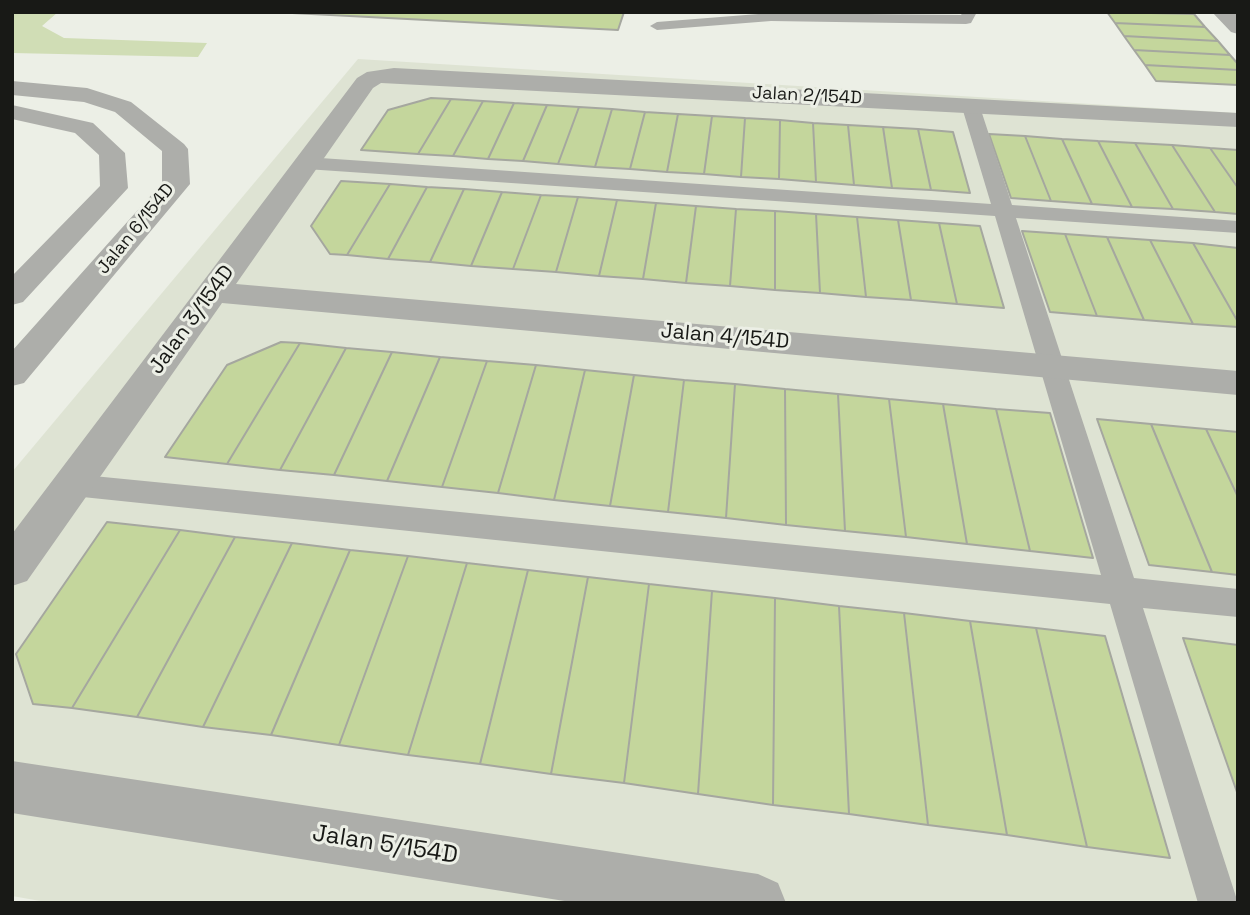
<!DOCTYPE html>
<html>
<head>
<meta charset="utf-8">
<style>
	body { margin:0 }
	#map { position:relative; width:1250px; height:915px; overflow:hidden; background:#ecefe6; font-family:"Space Grotesk",sans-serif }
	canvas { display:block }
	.frame { position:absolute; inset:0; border:14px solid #181916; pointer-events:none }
</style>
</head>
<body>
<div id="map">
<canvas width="1250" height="915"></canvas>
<div class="frame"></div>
</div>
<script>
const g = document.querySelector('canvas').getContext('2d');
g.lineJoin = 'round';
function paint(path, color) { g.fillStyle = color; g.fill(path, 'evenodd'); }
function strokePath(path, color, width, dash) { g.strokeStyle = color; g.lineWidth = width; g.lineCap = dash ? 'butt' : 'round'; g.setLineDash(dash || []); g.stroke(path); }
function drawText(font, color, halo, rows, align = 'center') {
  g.font = font + ' "Space Grotesk",sans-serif'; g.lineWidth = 6; g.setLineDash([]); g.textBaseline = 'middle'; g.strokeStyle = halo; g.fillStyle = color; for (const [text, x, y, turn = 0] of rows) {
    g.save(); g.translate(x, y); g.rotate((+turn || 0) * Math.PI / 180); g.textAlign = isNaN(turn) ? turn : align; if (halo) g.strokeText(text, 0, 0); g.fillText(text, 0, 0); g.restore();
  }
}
paint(new Path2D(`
	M 358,59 L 1238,113 L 1238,903 L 52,903 L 12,896 L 12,472 Z`), '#dee3d3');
paint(new Path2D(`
	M 12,12 L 58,12 L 42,26 L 64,38 L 207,43 L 198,57 L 12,53 Z`), '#d0ddb5');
const building = new Path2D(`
	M 273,12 L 624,12 L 618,30 Z
	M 1107,12 L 1194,14 L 1205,27 L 1115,23 Z
	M 1115,23 L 1205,27 L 1218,41 L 1124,36 Z
	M 1124,36 L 1218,41 L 1230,55 L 1134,50 Z
	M 1134,50 L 1230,55 L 1238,64 L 1238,70 L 1145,65 Z
	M 1145,65 L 1238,70 L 1238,85 L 1156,81 Z
	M 431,98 L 451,99 L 418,154 L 361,150 L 388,110 Z
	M 451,99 L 483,101 L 453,156 L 418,154 Z
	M 483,101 L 514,103 L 488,159 L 453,156 Z
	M 514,103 L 547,105 L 523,161 L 488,159 Z
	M 547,105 L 579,107 L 558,164 L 523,161 Z
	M 579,107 L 612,109 L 595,167 L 558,164 Z
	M 612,109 L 645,112 L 630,169 L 595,167 Z
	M 645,112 L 678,114 L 667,172 L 630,169 Z
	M 678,114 L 712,116 L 704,174 L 667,172 Z
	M 712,116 L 745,118 L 741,177 L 704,174 Z
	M 745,118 L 780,120 L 779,179 L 741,177 Z
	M 780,120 L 813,123 L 816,182 L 779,179 Z
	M 813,123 L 848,125 L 854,185 L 816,182 Z
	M 848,125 L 883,127 L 892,188 L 854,185 Z
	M 883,127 L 918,129 L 931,190 L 892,188 Z
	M 918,129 L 953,132 L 970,193 L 931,190 Z
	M 989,134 L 1025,136 L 1051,201 L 1011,198 Z
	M 1025,136 L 1062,139 L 1092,204 L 1051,201 Z
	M 1062,139 L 1098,141 L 1132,207 L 1092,204 Z
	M 1098,141 L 1135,143 L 1173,209 L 1132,207 Z
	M 1135,143 L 1172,145 L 1215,212 L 1173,209 Z
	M 1172,145 L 1210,148 L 1238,188 L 1238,214 L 1215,212 Z
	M 1210,148 L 1238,150 L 1238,188 Z
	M 341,181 L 390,184 L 347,255 L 330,254 L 311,226 Z
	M 390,184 L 427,187 L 388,259 L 347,255 Z
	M 427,187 L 464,189 L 430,262 L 388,259 Z
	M 464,189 L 502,192 L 471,266 L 430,262 Z
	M 502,192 L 541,195 L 513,269 L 471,266 Z
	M 541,195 L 578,197 L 556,272 L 513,269 Z
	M 578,197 L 617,200 L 599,276 L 556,272 Z
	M 617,200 L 656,203 L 643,279 L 599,276 Z
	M 656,203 L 696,206 L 686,283 L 643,279 Z
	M 696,206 L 736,209 L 730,286 L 686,283 Z
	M 736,209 L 775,211 L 775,290 L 730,286 Z
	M 775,211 L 816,214 L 820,293 L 775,290 Z
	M 816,214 L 857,217 L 866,297 L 820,293 Z
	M 857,217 L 898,220 L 911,300 L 866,297 Z
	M 898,220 L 939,223 L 957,304 L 911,300 Z
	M 939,223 L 980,226 L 1004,308 L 957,304 Z
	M 1022,231 L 1065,234 L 1097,316 L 1050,312 Z
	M 1065,234 L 1107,237 L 1144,320 L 1097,316 Z
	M 1107,237 L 1150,240 L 1193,324 L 1144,320 Z
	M 1150,240 L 1193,243 L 1238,322 L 1238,327 L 1193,324 Z
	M 1193,243 L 1238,248 L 1238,322 Z
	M 281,342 L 300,343 L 227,464 L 165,457 L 227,365 Z
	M 300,343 L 346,348 L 280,470 L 227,464 Z
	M 346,348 L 392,352 L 334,475 L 280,470 Z
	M 392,352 L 440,357 L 387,481 L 334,475 Z
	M 440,357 L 487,361 L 442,487 L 387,481 Z
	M 487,361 L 536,365 L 498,493 L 442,487 Z
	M 536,365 L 585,370 L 554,500 L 498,493 Z
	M 585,370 L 634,375 L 610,506 L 554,500 Z
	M 634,375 L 684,380 L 668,512 L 610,506 Z
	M 684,380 L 735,384 L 726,518 L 668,512 Z
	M 735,384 L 785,389 L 786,525 L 726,518 Z
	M 785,389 L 838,394 L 845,531 L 786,525 Z
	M 838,394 L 889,399 L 906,537 L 845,531 Z
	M 889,399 L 943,404 L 967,544 L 906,537 Z
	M 943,404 L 996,409 L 1030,551 L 967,544 Z
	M 996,409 L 1050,413 L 1093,558 L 1030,551 Z
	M 1097,419 L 1151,424 L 1212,572 L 1149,565 Z
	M 1151,424 L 1206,429 L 1238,497 L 1238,575 L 1212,572 Z
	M 1206,429 L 1238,432 L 1238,497 Z
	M 107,522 L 180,530 L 72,708 L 33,704 L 16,654 Z
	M 180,530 L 235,537 L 137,717 L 72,708 Z
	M 235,537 L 292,543 L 203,727 L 137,717 Z
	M 292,543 L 350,550 L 271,735 L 203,727 Z
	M 350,550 L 408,556 L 339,745 L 271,735 Z
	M 408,556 L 467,563 L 408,755 L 339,745 Z
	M 467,563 L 528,570 L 480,764 L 408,755 Z
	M 528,570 L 588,577 L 551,774 L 480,764 Z
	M 588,577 L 649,584 L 624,783 L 551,774 Z
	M 649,584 L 712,591 L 698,794 L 624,783 Z
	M 712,591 L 775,598 L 773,805 L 698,794 Z
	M 775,598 L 839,606 L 849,814 L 773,805 Z
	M 839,606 L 904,613 L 928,825 L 849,814 Z
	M 904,613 L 970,621 L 1007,835 L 928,825 Z
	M 970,621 L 1036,628 L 1087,847 L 1007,835 Z
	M 1036,628 L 1105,636 L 1170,858 L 1087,847 Z
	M 1183,638 L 1238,645 L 1238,795 Z`);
paint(building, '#c4d69c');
strokePath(building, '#a5a79f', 2);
paint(new Path2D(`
	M 963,12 L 977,12 L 971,23 L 966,24 L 771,21 L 657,30 L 650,26 L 657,22 L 771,13 L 961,15 Z
	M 970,99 L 979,104 L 1012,205 L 1238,221 L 1238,233 L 1016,218 L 1134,578 L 1238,589 L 1238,617 L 1143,608 L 1238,903 L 1198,903 L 1110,604 L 73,496 L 63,493 L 59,485 L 63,477 L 73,474 L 1101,575 L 995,216 L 306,169 L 296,163 L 306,157 L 991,204 L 961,104 Z`), '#adaeaa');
paint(new Path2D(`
	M 1212,12 L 1234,12 L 1238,16 L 1238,34 L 1231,32 Z
	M 394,68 L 1238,113 L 1238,127 L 381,83 L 373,88 L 236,284 L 1238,371 L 1238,395 L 222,303 L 27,581 L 12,586 L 12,534 L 357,78 L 367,72 Z
	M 12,761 L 758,874 L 778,883 L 786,903 L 577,903 L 12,813 Z`), '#adaeaa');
paint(new Path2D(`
	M 12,81 L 87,88 L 131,102 L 184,144 L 188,149 L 190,184 L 24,383 L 12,386 L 12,351 L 162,183 L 162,151 L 115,112 L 84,102 L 12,95 Z
	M 12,105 L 93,123 L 125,153 L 128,188 L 23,302 L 12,305 L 12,276 L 100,186 L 99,155 L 75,133 L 12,119 Z`), '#adaeaa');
drawText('18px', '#181916', '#ecefe6', [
	["Jalan 2/154D",807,96,3],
	["Jalan 6/154D",136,229,-51]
]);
drawText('21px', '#181916', '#ecefe6', [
	["Jalan 3/154D",192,320,-54],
	["Jalan 4/154D",725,337,5]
]);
drawText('24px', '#181916', '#ecefe6', [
	["Jalan 5/154D",385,845,9]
]);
</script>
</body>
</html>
